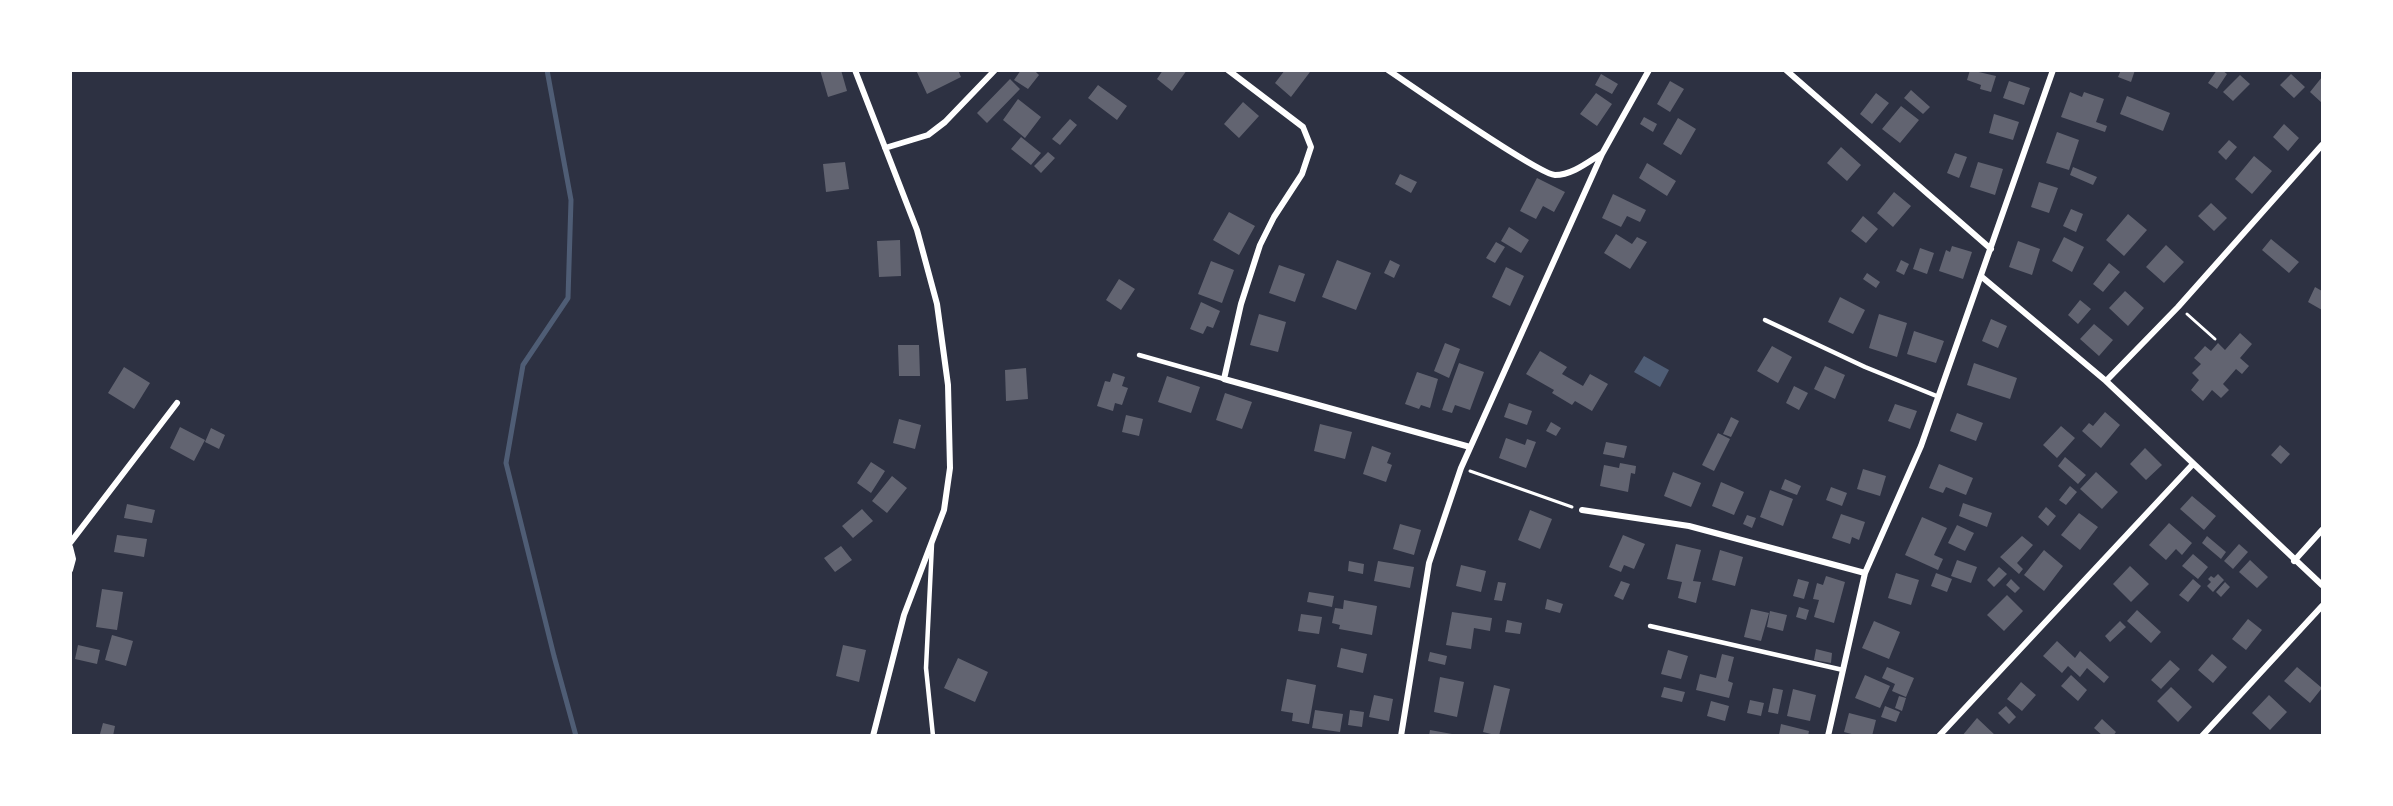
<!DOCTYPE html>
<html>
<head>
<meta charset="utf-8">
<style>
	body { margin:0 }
	#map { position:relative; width:2393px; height:806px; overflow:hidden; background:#2d3142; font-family:Spectral,serif }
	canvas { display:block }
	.frame { position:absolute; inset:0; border:72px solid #fff; pointer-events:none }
</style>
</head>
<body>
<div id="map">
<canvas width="2393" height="806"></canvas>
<div class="frame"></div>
</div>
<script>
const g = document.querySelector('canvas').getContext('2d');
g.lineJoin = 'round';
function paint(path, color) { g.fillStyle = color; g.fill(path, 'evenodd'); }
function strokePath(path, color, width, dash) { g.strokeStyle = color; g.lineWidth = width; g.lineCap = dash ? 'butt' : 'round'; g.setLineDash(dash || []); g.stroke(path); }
paint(new Path2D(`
	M 1644,356 L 1669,370 L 1660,387 L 1634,372 Z`), '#4f5d75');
strokePath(new Path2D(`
	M 547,70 L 571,200 L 568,298 L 523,365 L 506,463 L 554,656 L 576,736`), '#4f5d75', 5);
paint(new Path2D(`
	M 820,70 L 841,70 L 847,91 L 828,97 Z
	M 916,70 L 958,70 L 961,77 L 927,94 Z
	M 1021,70 L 1034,70 L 1039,75 L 1028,89 L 1014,80 Z
	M 1163,70 L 1187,70 L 1172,91 L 1157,79 Z
	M 1285,70 L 1308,70 L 1310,72 L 1291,97 L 1275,83 Z
	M 1970,70 L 1996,76 L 1991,92 L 1980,89 L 1981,85 L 1967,80 Z
	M 2121,70 L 2135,70 L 2131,82 L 2118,77 Z
	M 2217,70 L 2222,70 L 2227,74 L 2217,89 L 2208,83 Z
	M 1601,74 L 1618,84 L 1612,94 L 1595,85 Z
	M 2291,74 L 2305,87 L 2294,98 L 2280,85 Z
	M 2240,75 L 2250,84 L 2233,101 L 2223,92 Z
	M 2322,77 L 2322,103 L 2310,92 Z
	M 1010,79 L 1020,89 L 987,123 L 977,113 Z
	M 1670,81 L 1684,89 L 1670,112 L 1657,104 Z
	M 2009,81 L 2030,88 L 2024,105 L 2003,98 Z
	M 1098,85 L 1127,106 L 1117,120 L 1088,98 Z
	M 1911,90 L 1930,107 L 1923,114 L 1904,98 Z
	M 2070,92 L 2082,97 L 2084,92 L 2104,99 L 2096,122 L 2107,126 L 2105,132 L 2061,117 Z
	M 1596,93 L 1612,104 L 1597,126 L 1580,114 Z
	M 1876,93 L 1889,103 L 1872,124 L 1860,114 Z
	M 2127,96 L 2170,113 L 2163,131 L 2120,114 Z
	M 1018,99 L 1041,117 L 1025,138 L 1003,120 Z
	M 1243,102 L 1259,116 L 1239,138 L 1224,124 Z
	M 1901,106 L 1919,120 L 1900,143 L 1882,129 Z
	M 1994,114 L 2019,122 L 2013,140 L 1989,133 Z
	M 1644,117 L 1657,124 L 1653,132 L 1640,124 Z
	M 1678,118 L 1696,129 L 1681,155 L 1663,144 Z
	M 1070,119 L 1077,125 L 1060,145 L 1052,139 Z
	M 2284,124 L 2299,138 L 2288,151 L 2273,137 Z
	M 2057,132 L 2079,140 L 2069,170 L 2046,163 Z
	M 1021,137 L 1041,153 L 1031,165 L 1011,149 Z
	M 2229,140 L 2237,147 L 2226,160 L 2218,152 Z
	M 1841,147 L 1861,165 L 1847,181 L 1827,163 Z
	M 1048,152 L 1055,158 L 1041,173 L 1034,166 Z
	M 1955,153 L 1967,157 L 1959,178 L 1947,173 Z
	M 2254,156 L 2272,171 L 2252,194 L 2235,179 Z
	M 845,162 L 849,189 L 826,192 L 823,164 Z
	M 1978,162 L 2003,169 L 1995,195 L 1970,187 Z
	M 1647,163 L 1676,181 L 1667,196 L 1639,178 Z
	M 2073,167 L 2097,177 L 2093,185 L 2070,175 Z
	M 1400,174 L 1417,182 L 1411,193 L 1395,184 Z
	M 1537,178 L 1565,192 L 1554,212 L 1543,206 L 1536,219 L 1520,211 Z
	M 2039,182 L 2058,188 L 2049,213 L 2031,207 Z
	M 1894,192 L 1911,206 L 1893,227 L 1877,213 Z
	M 1613,194 L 1646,210 L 1640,222 L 1627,216 L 1621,227 L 1602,218 Z
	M 2211,203 L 2227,218 L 2214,231 L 2198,216 Z
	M 2071,209 L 2083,214 L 2076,232 L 2063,226 Z
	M 1229,212 L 1255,226 L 1239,255 L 1213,240 Z
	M 2128,214 L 2147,230 L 2124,256 L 2106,240 Z
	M 1863,216 L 1878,229 L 1866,243 L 1851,231 Z
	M 1509,227 L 1529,240 L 1521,253 L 1501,241 Z
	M 1616,234 L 1632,244 L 1637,237 L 1647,242 L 1630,269 L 1604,253 Z
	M 2064,237 L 2084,247 L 2072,272 L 2052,261 Z
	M 2271,239 L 2299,262 L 2289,273 L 2262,250 Z
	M 900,240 L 901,276 L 879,277 L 877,241 Z
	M 2018,241 L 2040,249 L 2032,275 L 2009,267 Z
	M 1496,242 L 1505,247 L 1495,263 L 1486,258 Z
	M 2166,245 L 2184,262 L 2164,283 L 2146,267 Z
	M 1952,246 L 1972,252 L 1963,279 L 1939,271 L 1946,250 L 1950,252 Z
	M 1920,248 L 1934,253 L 1927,274 L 1913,269 Z
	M 1337,260 L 1371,273 L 1356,310 L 1322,297 Z
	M 1390,260 L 1400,265 L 1394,278 L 1384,273 Z
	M 1901,260 L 1909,264 L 1904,275 L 1896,271 Z
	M 1211,261 L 1234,270 L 1222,303 L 1198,294 Z
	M 2109,263 L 2120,272 L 2103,292 L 2093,284 Z
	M 1279,265 L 1305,274 L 1295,302 L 1269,293 Z
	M 1506,267 L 1524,276 L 1510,306 L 1492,297 Z
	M 1867,273 L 1880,282 L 1876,288 L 1863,279 Z
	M 1119,279 L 1135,289 L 1121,310 L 1106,300 Z
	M 2315,287 L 2322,291 L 2322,310 L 2308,302 Z
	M 2125,291 L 2144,308 L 2128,326 L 2109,308 Z
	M 1840,297 L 1865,310 L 1853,334 L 1828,322 Z
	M 2080,300 L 2091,309 L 2078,324 L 2068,315 Z
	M 1201,302 L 1220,311 L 1213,328 L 1207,326 L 1203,334 L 1190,329 Z
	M 1259,314 L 1286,322 L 1278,352 L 1250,345 Z
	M 1879,314 L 1907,323 L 1897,357 L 1869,348 Z
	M 1991,319 L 2007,326 L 1998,348 L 1982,341 Z
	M 2094,324 L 2113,340 L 2099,356 L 2080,339 Z
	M 1914,331 L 1944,341 L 1936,363 L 1907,354 Z
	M 2240,333 L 2252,344 L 2240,358 L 2249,366 L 2242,374 L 2236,369 L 2223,384 L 2229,390 L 2221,398 L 2212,390 L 2203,401 L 2191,390 L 2199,380 L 2192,373 L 2201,364 L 2194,358 L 2205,346 L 2211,351 L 2218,343 L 2225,350 Z
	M 1445,343 L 1460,349 L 1449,378 L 1434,371 Z
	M 898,345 L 919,345 L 920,376 L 899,376 Z
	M 1772,346 L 1792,357 L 1778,383 L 1757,371 Z
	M 1540,351 L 1567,367 L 1562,374 L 1583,386 L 1590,374 L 1608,384 L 1592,411 L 1575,401 L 1572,405 L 1552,393 L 1554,390 L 1526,374 Z
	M 1459,363 L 1484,372 L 1470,410 L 1455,405 L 1452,413 L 1442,410 Z
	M 1974,363 L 2017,378 L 2010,399 L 1967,385 Z
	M 1825,366 L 1845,375 L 1835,399 L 1814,389 Z
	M 124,367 L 150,383 L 134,409 L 108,393 Z
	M 1026,368 L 1028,399 L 1006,401 L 1005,370 Z
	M 1417,372 L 1438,379 L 1430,408 L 1421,405 L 1419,409 L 1405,404 Z
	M 1113,373 L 1125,377 L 1122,386 L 1128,388 L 1122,405 L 1115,403 L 1113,411 L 1097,406 L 1105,381 L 1110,382 Z
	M 1167,376 L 1200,387 L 1191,413 L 1158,402 Z
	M 1794,386 L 1808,393 L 1799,410 L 1786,403 Z
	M 1225,393 L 1252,402 L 1242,429 L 1216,420 Z
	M 1509,403 L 1532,411 L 1527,425 L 1504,417 Z
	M 1895,404 L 1917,411 L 1910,429 L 1888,421 Z
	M 2105,412 L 2120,425 L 2101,448 L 2082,431 L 2089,423 L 2093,426 Z
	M 1957,413 L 1983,423 L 1976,441 L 1950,431 Z
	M 1126,415 L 1143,419 L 1139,436 L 1122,432 Z
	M 1731,417 L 1739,421 L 1731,437 L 1723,434 Z
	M 899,419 L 921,425 L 915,449 L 893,443 Z
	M 1551,422 L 1561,428 L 1556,436 L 1546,431 Z
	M 1320,424 L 1352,432 L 1345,459 L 1314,451 Z
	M 2061,426 L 2075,438 L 2057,458 L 2043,445 Z
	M 180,427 L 205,440 L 194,461 L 170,448 Z
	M 211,428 L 225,435 L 219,449 L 205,442 Z
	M 1718,433 L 1730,439 L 1714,471 L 1702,465 Z
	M 1506,438 L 1525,445 L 1527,439 L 1536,442 L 1526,468 L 1499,458 Z
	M 1606,442 L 1627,446 L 1624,458 L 1603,454 Z
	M 2280,445 L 2290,454 L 2281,464 L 2271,455 Z
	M 1372,446 L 1391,453 L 1387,463 L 1392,465 L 1386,482 L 1363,474 Z
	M 2145,448 L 2162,465 L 2146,480 L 2130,464 Z
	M 2065,457 L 2086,475 L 2078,484 L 2058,466 Z
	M 871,462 L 885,471 L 871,493 L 857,483 Z
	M 1620,463 L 1636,466 L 1635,474 L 1631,473 L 1628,492 L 1600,486 L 1604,465 L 1619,468 Z
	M 1939,464 L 1973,478 L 1966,495 L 1946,487 L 1943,493 L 1929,488 Z
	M 1863,469 L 1886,476 L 1880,496 L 1857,489 Z
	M 1673,472 L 1701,483 L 1691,507 L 1664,496 Z
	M 2096,472 L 2118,492 L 2102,509 L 2080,489 Z
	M 892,476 L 907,488 L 887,513 L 872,501 Z
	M 1785,479 L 1801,486 L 1797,495 L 1781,489 Z
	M 1721,482 L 1744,492 L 1734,515 L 1712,506 Z
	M 2070,486 L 2077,492 L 2066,505 L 2059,500 Z
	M 1831,487 L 1847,493 L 1842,506 L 1826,500 Z
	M 1770,490 L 1793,499 L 1783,526 L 1760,517 Z
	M 2192,496 L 2216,516 L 2204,530 L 2180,509 Z
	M 1963,503 L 1992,513 L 1987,527 L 1959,516 Z
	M 127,504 L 155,510 L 152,523 L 124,518 Z
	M 2046,507 L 2056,516 L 2048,526 L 2038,517 Z
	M 862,509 L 873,521 L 853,538 L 842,526 Z
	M 1530,510 L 1552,519 L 1540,549 L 1518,540 Z
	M 2079,513 L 2098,527 L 2080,550 L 2061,535 Z
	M 1841,514 L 1865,522 L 1859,540 L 1852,537 L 1850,544 L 1832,538 Z
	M 1747,515 L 1756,518 L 1752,528 L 1743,524 Z
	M 1922,517 L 1947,528 L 1934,555 L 1943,559 L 1938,570 L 1905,555 Z
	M 2169,523 L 2192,543 L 2182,555 L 2176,549 L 2166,560 L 2149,545 Z
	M 1400,524 L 1421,530 L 1414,555 L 1393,549 Z
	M 1957,525 L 1974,533 L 1965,551 L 1948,543 Z
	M 117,535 L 147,539 L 144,557 L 114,552 Z
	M 1623,535 L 1645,544 L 1634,569 L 1624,565 L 1621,572 L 1609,567 Z
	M 2022,536 L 2033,545 L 2017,563 L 2023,569 L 2019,574 L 2000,557 Z
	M 2207,536 L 2226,552 L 2221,559 L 2202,543 Z
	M 1676,544 L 1701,550 L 1693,581 L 1701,582 L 1696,603 L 1678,598 L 1682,582 L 1667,579 Z
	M 2239,544 L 2248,552 L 2233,569 L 2224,561 Z
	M 841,546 L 852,560 L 835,572 L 824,558 Z
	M 1720,550 L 1743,557 L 1735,586 L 1712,580 Z
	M 2044,550 L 2063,566 L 2044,591 L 2024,575 Z
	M 2193,554 L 2208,567 L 2198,579 L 2182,566 Z
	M 1957,560 L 1977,567 L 1971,583 L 1951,576 Z
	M 2250,560 L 2268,577 L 2257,588 L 2239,572 Z
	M 1349,561 L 1364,564 L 1363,574 L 1348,571 Z
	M 1378,561 L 1414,567 L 1410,588 L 1374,581 Z
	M 1461,565 L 1486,571 L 1481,592 L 1456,586 Z
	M 2130,566 L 2149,584 L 2131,602 L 2113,584 Z
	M 1999,567 L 2007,574 L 1994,587 L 1987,580 Z
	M 1896,573 L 1919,580 L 1911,605 L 1888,598 Z
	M 1936,573 L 1952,579 L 1947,592 L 1931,586 Z
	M 2218,574 L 2224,580 L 2213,592 L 2207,586 L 2211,582 L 2208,579 L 2211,576 L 2214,578 Z
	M 1826,576 L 1845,582 L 1834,623 L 1814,617 L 1819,600 L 1813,599 L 1817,583 L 1823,585 Z
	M 1798,579 L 1809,582 L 1804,599 L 1793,596 Z
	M 2011,579 L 2020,588 L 2015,593 L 2006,585 Z
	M 2193,579 L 2201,586 L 2188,602 L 2179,595 Z
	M 1621,581 L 1630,584 L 1623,600 L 1614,596 Z
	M 1498,582 L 1506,583 L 1502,601 L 1494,600 Z
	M 2225,582 L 2230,587 L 2221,597 L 2216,592 Z
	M 102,589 L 123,592 L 117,630 L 96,627 Z
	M 1309,592 L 1334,596 L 1332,607 L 1307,602 Z
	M 2007,595 L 2023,611 L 2004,631 L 1987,615 Z
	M 1547,599 L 1563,604 L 1560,613 L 1545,609 Z
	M 1344,600 L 1377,606 L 1372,635 L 1339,629 L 1340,625 L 1332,623 L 1335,608 L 1343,609 Z
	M 1799,607 L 1809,610 L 1806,620 L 1796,617 Z
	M 1751,609 L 1769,613 L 1761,641 L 1744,637 Z
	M 2137,610 L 2161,632 L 2151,643 L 2127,621 Z
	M 1770,611 L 1787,615 L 1783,631 L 1767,627 Z
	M 1452,612 L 1492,618 L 1490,631 L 1474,628 L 1471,649 L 1446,645 Z
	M 1301,614 L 1322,617 L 1319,634 L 1298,631 Z
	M 2248,619 L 2262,630 L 2246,650 L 2232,639 Z
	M 1507,620 L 1522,623 L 1520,634 L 1505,632 Z
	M 1874,621 L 1900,632 L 1889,659 L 1862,648 Z
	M 2120,621 L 2126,627 L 2110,642 L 2105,636 Z
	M 112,635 L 133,641 L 126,666 L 105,660 Z
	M 2057,641 L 2075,658 L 2080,651 L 2109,677 L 2104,683 L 2087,668 L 2080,677 L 2068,666 L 2062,673 L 2043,656 Z
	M 78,645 L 100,650 L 97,664 L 75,659 Z
	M 843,645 L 866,650 L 859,682 L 836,676 Z
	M 1341,648 L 1367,654 L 1363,673 L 1337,667 Z
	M 1816,649 L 1832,653 L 1831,663 L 1814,660 Z
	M 1668,650 L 1688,656 L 1681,679 L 1661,674 Z
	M 1430,652 L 1447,656 L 1445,665 L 1428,661 Z
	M 1722,654 L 1734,657 L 1728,681 L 1733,683 L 1729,698 L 1696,690 L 1700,674 L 1716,678 Z
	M 2212,654 L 2227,667 L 2213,683 L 2198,670 Z
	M 958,658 L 988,672 L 975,702 L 944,688 Z
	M 2170,660 L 2180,669 L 2161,689 L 2151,680 Z
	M 1887,667 L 1914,678 L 1906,697 L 1892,691 L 1895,684 L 1882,678 Z
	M 2297,667 L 2322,688 L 2310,703 L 2284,681 Z
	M 1865,675 L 1890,686 L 1880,708 L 1855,698 Z
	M 2071,675 L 2087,690 L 2078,701 L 2061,686 Z
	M 1440,677 L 1464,682 L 1457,717 L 1434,712 Z
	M 1287,679 L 1316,685 L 1309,724 L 1292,721 L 1293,713 L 1281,711 Z
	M 2021,682 L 2036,695 L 2022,711 L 2007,699 Z
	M 1494,685 L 1510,689 L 1499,736 L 1483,732 Z
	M 1664,687 L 1685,692 L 1682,702 L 1661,697 Z
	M 2171,687 L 2192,707 L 2178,722 L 2157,701 Z
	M 1773,688 L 1783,690 L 1778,714 L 1768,712 Z
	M 1793,689 L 1816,695 L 1810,721 L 1787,716 Z
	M 1374,695 L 1393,699 L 1389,721 L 1369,717 Z
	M 2269,695 L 2287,712 L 2270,730 L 2252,713 Z
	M 1899,696 L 1906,698 L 1902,711 L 1895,708 Z
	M 1750,700 L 1764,703 L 1761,716 L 1747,713 Z
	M 1711,701 L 1729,706 L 1725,721 L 1707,716 Z
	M 1885,706 L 1900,712 L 1896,722 L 1881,717 Z
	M 2006,706 L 2016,717 L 2009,724 L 1998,713 Z
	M 1315,710 L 1343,714 L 1340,732 L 1312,728 Z
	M 1350,710 L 1364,712 L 1362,727 L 1348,725 Z
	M 1849,713 L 1876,720 L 1872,736 L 1859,736 L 1844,732 Z
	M 1977,718 L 1996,736 L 1962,736 Z
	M 2102,719 L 2116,732 L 2113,736 L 2103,736 L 2094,728 Z
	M 103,723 L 115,726 L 113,736 L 100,734 Z
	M 1781,724 L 1809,731 L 1808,736 L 1779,735 Z
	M 1430,730 L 1452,734 L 1452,736 L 1429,736 Z`), '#626471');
strokePath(new Path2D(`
	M 2187,314 L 2215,339
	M 1470,471 L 1572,507`), '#fff', 3);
strokePath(new Path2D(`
	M 1765,320 L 1865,367 L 1939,397
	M 1139,355 L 1224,379
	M 932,544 L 926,668 L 933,736
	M 1650,626 L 1843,670`), '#fff', 4.5);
strokePath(new Path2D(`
	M 855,70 L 917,230 L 937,304 L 948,385 L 950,468 L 944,510 L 904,615 L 873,736
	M 1228,70 L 1303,127 L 1311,147 L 1302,174 L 1274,217 L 1260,245 L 1241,304 L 1224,379 L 1470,447
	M 1388,70 C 1412,86 1538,174 1555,175 C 1572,175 1588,162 1601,154
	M 1786,70 L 1991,249
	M 885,148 L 928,135 L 945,122 L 995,70
	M 1982,277 L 2106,381 L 2322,585
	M 2106,381 L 2178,307 L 2322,145
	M 1582,510 L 1689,526 L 1865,573
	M 70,543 L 177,403
	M 70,547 L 73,559 L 70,570
	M 2294,561 L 2322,530
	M 1401,736 L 1429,563 L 1461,468 L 1602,154 L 1649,70
	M 1828,736 L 1865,573 L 1921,446 L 2053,70
	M 1939,736 L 2193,464
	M 2202,736 L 2322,606`), '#fff', 6);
</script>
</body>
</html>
